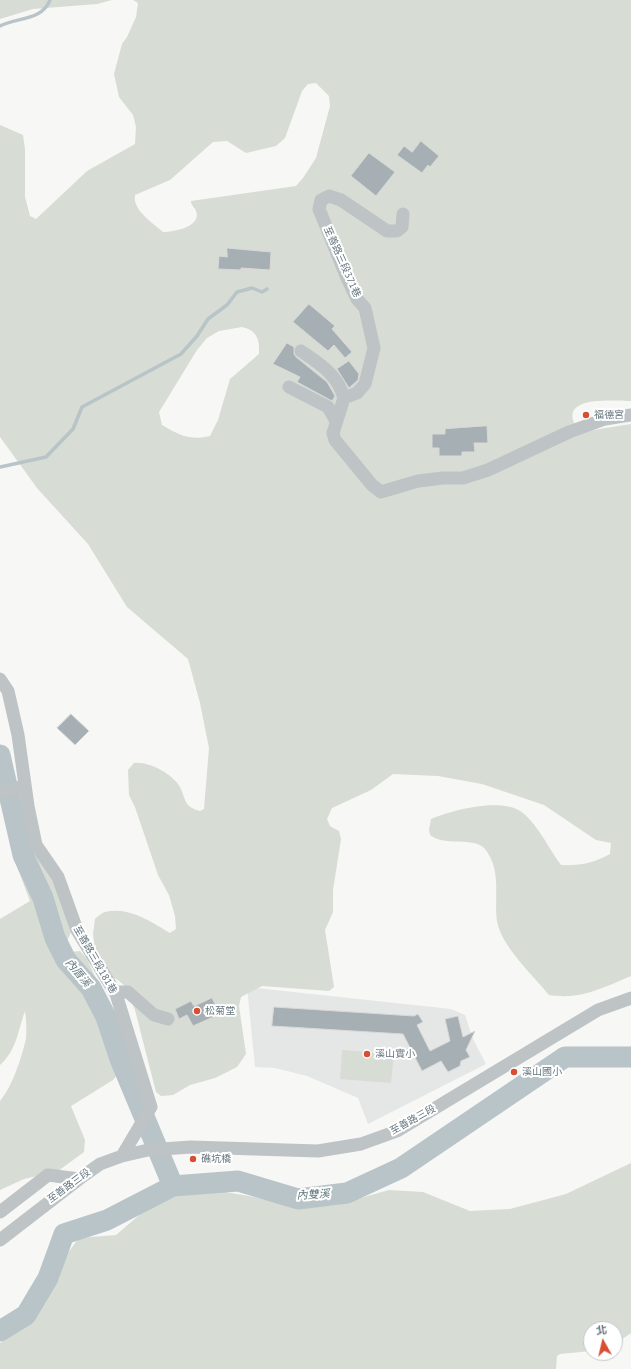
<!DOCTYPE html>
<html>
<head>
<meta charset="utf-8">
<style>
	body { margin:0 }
	#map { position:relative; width:631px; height:1369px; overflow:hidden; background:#f7f7f5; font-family:"PT Sans","Noto Sans TC",sans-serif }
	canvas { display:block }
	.north { position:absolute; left:583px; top:1321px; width:40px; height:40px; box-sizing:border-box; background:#fff; border:1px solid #c1c8cb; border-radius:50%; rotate:352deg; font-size:11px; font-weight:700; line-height:16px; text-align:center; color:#64757e }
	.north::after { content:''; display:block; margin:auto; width:14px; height:18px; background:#d84e34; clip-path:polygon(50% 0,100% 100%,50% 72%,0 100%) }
</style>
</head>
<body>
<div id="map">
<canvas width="631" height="1369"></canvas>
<div class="north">北</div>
</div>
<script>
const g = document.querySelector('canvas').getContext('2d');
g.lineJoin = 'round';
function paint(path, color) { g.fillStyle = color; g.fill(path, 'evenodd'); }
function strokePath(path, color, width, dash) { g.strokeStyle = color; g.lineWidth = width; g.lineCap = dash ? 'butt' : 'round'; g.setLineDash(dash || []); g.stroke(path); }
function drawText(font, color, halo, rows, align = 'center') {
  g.font = font + ' "PT Sans","Noto Sans TC",sans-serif'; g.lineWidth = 4; g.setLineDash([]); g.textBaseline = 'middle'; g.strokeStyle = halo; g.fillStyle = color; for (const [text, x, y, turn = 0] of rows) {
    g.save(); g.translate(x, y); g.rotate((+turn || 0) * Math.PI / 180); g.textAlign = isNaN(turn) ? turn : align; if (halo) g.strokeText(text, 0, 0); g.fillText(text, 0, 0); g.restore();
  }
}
paint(new Path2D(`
	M 247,987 L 451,1009 L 465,1015 L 473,1039 L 486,1064 L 368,1124 L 358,1098 L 307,1076 L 275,1068 L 255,1067 Z`), '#e5e7e6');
paint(new Path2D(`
	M 0,0 L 112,0 L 97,4 L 33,9 L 0,19 Z
	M 133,0 L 631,0 L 631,401 C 615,401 560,395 575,425 L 587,431 L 631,424 L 631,976 C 602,988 581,1000 549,995 C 533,975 501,946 497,921 C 494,897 502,870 485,849 C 474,836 445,847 430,835 L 429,830 L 431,819 C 453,810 499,798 520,811 C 536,821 549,849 561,865 C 580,866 594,863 610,854 L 611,843 L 596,840 L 544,805 L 482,784 L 438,776 L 393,774 L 371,790 L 332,808 L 327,819 L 330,826 L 339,831 L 341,839 L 333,890 L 333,912 L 325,930 L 334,987 L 329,991 L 262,986 L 241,997 L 239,1006 L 246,1054 L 237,1067 L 215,1078 L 190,1085 L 173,1095 L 161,1096 L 156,1092 L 135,1010 L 125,986 L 118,980 L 107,974 L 95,950 L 93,934 L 95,919 C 98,916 102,913 105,912 C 128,906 152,922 170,933 L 176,929 L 175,916 L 169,895 L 158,875 L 135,807 L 129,795 L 128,770 L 134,763 C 148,761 170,773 178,784 C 187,797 181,806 200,811 L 204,809 L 209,748 L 200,703 L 188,659 L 127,607 L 88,544 L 37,488 L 0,437 L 0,125 L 23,135 L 25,149 L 25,197 L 30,216 L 36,219 L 87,171 L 135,144 L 136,127 L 133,115 L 119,97 L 114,74 L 122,44 L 127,37 L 136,17 L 138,3 ZM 316,83 L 329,96 L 330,106 L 316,158 L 303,178 L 296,186 L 191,201 C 191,206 195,207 196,211 C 202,227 173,232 163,232 C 153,223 132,210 135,195 L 170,180 L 213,142 L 227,141 L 246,153 L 276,146 L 285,138 L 302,91 L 308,84 ZM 242,327 C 257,330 260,340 259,354 L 230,379 L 218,420 L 210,436 C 190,441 179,435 162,425 L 159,412 L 197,350 L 207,338 L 219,331 Z
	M 18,817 L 26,821 L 53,879 L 72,930 L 68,939 L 54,947 L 53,953 L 54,958 L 71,952 L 80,951 L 87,959 L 114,1018 L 124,1056 L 120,1071 L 113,1080 L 71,1106 L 85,1140 L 84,1152 L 58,1171 L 24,1179 L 0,1190 L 0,1101 C 13,1085 21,1059 26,1039 C 27,1030 26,1019 25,1011 C 18,1030 17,1050 0,1065 L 0,919 L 30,901 L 16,864 L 11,818 Z
	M 342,1050 L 394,1054 L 391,1083 L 340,1079 Z
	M 631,1163 L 631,1333 L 615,1344 L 615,1329 L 591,1329 L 591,1351 L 560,1354 L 557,1356 L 556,1369 L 0,1369 L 0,1343 L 20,1330 L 41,1306 L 59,1279 L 64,1258 L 79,1238 L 116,1235 L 144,1211 L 171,1195 L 213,1190 L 249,1196 L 294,1206 L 336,1205 L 389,1190 L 423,1192 L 470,1211 L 510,1209 L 566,1194 Z`), '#d7dcd4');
strokePath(new Path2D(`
	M 0,26 C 17,17 42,21 50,0
	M 0,467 L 46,457 L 73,429 L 82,407 L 181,354 L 197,336 L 208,319 L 227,305 L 237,292 L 252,288 L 262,292 L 267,289
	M 0,766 L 4,765`), '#b8c4c8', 3.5);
strokePath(new Path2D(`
	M 0,755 L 23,855 L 43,898 L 55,938 L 66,960 L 91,988 L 106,1017 L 120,1059 L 173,1186
	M 0,1331 L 26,1315 L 48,1278 L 64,1234 L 107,1220 L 173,1186 L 238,1181 L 298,1199 L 347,1193 L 401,1168 L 565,1057 L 631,1057`), '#b8c4c8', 21);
const building = new Path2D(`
	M 421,141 L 439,156 L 430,167 L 428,165 L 422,173 L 397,155 L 404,146 L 412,152 Z
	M 369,153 L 395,172 L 376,196 L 351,176 Z
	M 227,248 L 271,252 L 270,270 L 241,268 L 241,270 L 218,269 L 219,256 L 227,257 Z
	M 309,304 L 335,326 L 332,329 L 352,352 L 345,358 L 334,345 L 328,351 L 293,322 Z
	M 287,343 L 294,347 L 294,354 L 296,357 L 327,382 L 335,396 L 332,401 L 297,382 L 300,377 L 273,364 Z
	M 349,361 L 359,374 L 358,380 L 349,388 L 337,369 Z
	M 487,426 L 488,443 L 474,443 L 475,452 L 462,452 L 462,456 L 439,456 L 439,448 L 432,448 L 432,434 L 445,434 L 445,429 Z
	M 71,714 L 89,731 L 75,745 L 57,728 Z
	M 212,998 L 220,1014 L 193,1026 L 187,1015 L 179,1019 L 175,1009 L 191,1001 L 194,1006 Z
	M 274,1007 L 414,1016 L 418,1014 L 423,1022 L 417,1025 L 430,1051 L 450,1041 L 445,1019 L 458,1016 L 463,1037 L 475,1031 L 466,1050 L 470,1057 L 461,1061 L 460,1066 L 448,1072 L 441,1061 L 422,1071 L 403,1034 L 272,1026 Z`);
paint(building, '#a6afb4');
strokePath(building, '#d9d9d7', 1);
strokePath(new Path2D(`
	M 403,214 L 402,227 L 397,231 L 387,231 L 341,200 L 329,196 L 321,200 L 319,209 L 347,278 L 357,299 L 365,308 L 374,348 L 365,384 L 357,393 L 344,398 L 333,433 L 335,440 L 372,485 L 381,492 L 418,481 L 443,478 L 463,478 L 488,470 L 569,432 L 605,419 L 631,415
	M 301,351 C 320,364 338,375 344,398
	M 289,387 L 328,407 L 336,421
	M 0,679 L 8,691 L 18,735 L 28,806 L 36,845 L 58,877 L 77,930 L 116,994 L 151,1107 L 122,1156
	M 0,792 L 9,791 L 25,785
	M 116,994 L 119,992 L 128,992 L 154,1015 L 168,1019
	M 0,1212 L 48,1175 L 79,1179
	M 0,1240 L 79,1179 L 100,1164 L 122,1156 L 148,1150 L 191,1147 L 318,1151 L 361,1144 L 397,1131 L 598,1010 L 631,998`), '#bec3c6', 13);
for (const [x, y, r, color] of [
	[586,415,4,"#d84e34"],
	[197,1011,4,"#d84e34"],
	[367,1054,4,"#d84e34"],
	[514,1072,4,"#d84e34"],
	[193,1159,4,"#d84e34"]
]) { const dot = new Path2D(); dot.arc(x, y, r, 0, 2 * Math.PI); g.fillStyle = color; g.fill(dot); strokePath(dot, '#fff', 1.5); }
drawText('10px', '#64757e', '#fff', [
	["至善路三段371巷",342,262,66],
	["至善路三段181巷",95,960,60],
	["至善路三段",413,1120,-29],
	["至善路三段",69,1186,-36]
]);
drawText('10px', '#64757e', '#fff', [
	["福德宮",594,415],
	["松菊堂",205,1011],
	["溪山實小",375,1054],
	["溪山國小",522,1072],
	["礁坑橋",201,1159]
], 'left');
drawText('italic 11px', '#647a7f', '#fff', [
	["內厝溪",78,973,50],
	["內雙溪",313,1195,-3]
]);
</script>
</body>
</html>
